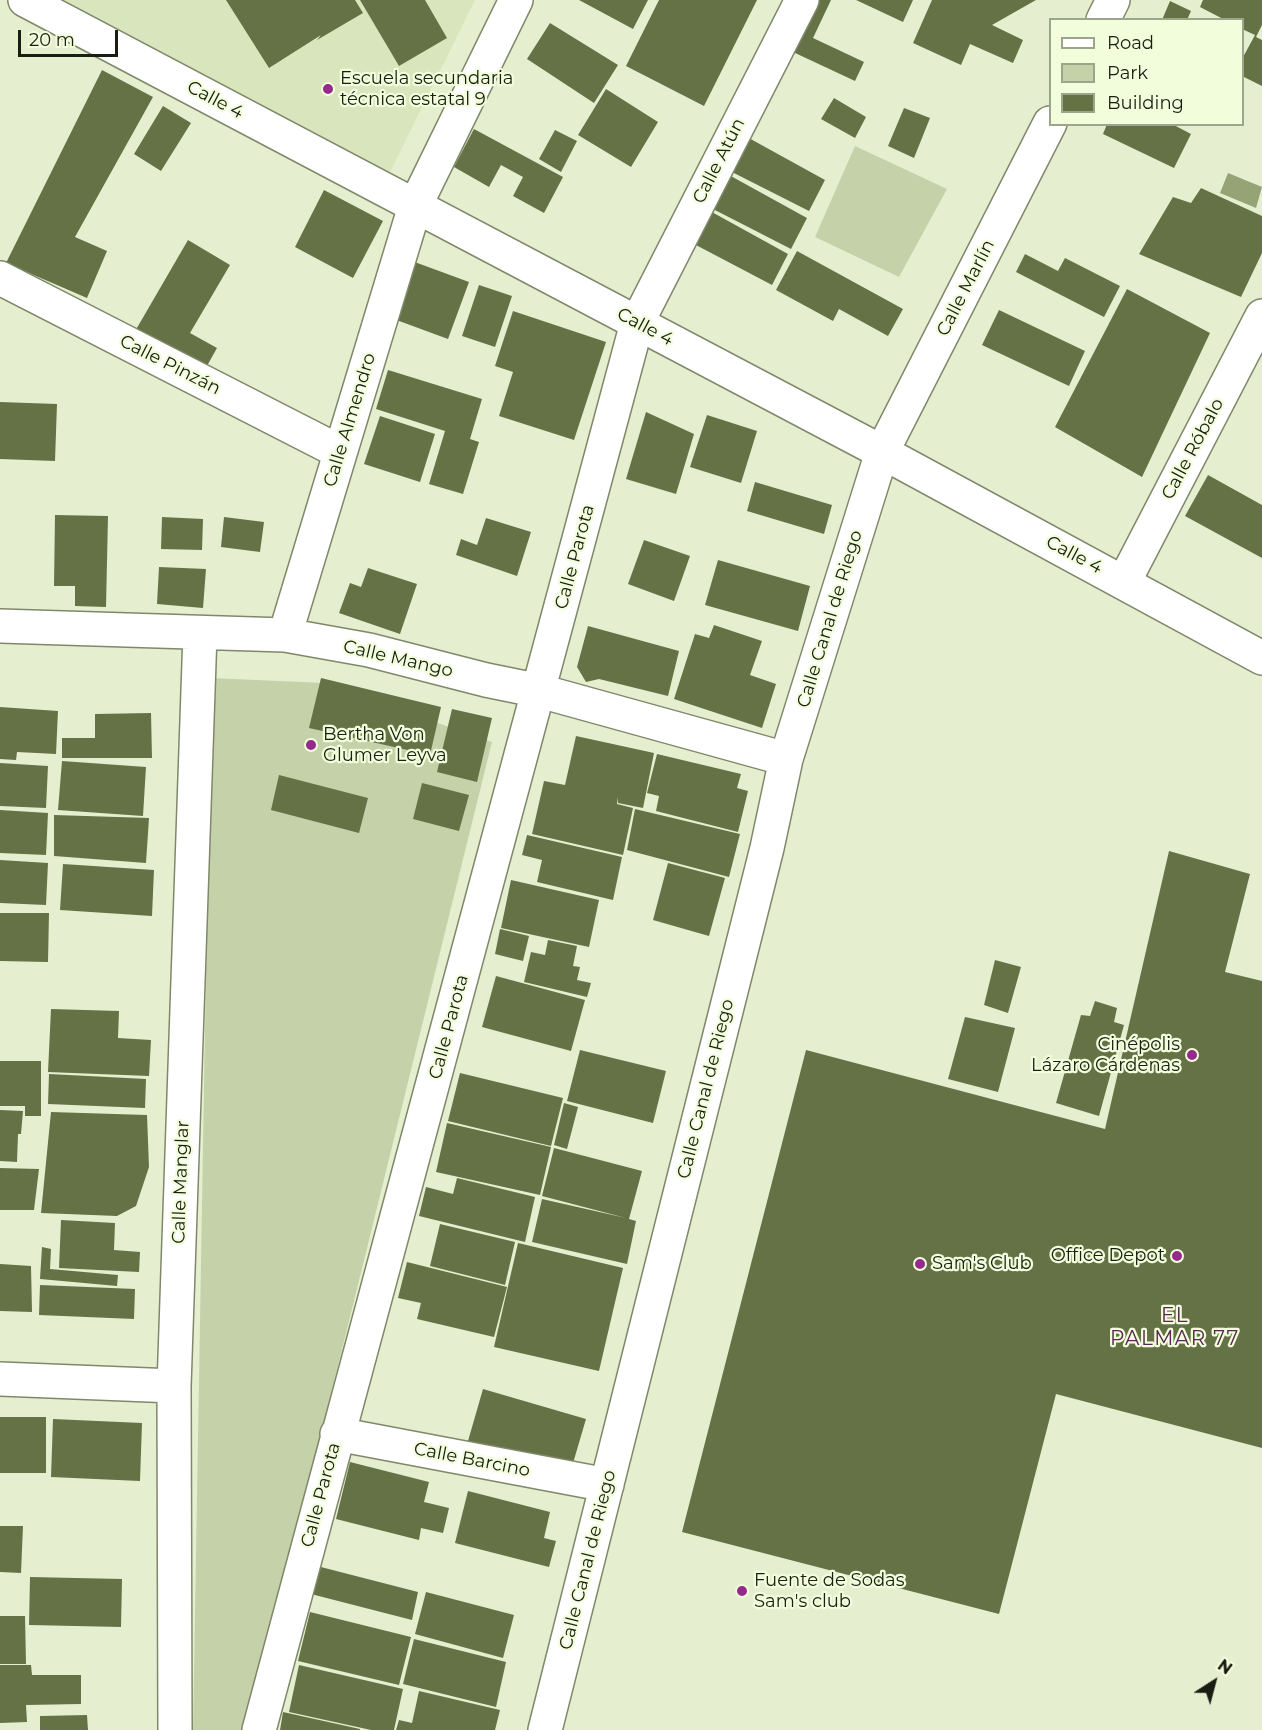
<!DOCTYPE html>
<html>
<head>
<meta charset="utf-8">
<style>
	body { margin:0 }
	#map { position:relative; width:1262px; height:1730px; overflow:hidden; background:#e5efcf; font-family:Montserrat,sans-serif }
	canvas { display:block }
	.legend { position:absolute; left:1049px; top:18px; width:195px; height:108px; box-sizing:border-box; background:#f2fddc; border:2px solid #9ca48b; margin:0; padding:8px 10px; list-style:none; font-size:18px; color:#1a1e12 }
	.legend li { display:flex; align-items:center; gap:12px; height:30px }
	.legend b { width:30px; border:2px solid #9ca48b }
	.north { position:absolute; left:1184px; top:1652px; width:60px; height:60px; -webkit-text-stroke:4px #f2fddc; paint-order:stroke; rotate:36deg; font-size:16px; font-weight:700; line-height:24px; text-align:center; color:#1a1e12 }
	.north::after { content:''; display:block; margin:auto; width:21px; height:27px; background:#1a1e12; clip-path:polygon(50% 0,100% 100%,50% 72%,0 100%) }
	.scale { position:absolute; left:18px; top:30px; width:100px; height:27px; box-sizing:border-box; border:3px solid #1a1e12; border-top:0; padding-left:8px; font-size:18px; line-height:21px; white-space:nowrap; color:#1a1e12; -webkit-text-stroke:4px #f2fddc; paint-order:stroke }
</style>
</head>
<body>
<div id="map">
<canvas width="1262" height="1730"></canvas>
<ul class="legend">
<li><b style="height:8px;background:#fff"></b>Road</li>
<li><b style="height:16px;background:#c5d2a9"></b>Park</li>
<li><b style="height:16px;background:#657246"></b>Building</li>
</ul>
<div class="north">N</div>
<div class="scale">20 m</div>
</div>
<script>
const g = document.querySelector('canvas').getContext('2d');
g.lineJoin = 'round';
function paint(path, color) { g.fillStyle = color; g.fill(path, 'evenodd'); }
function strokePath(path, color, width, dash) { g.strokeStyle = color; g.lineWidth = width; g.lineCap = dash ? 'butt' : 'round'; g.setLineDash(dash || []); g.stroke(path); }
function drawText(font, color, halo, rows, align = 'center') {
  g.font = font + ' Montserrat,sans-serif'; g.lineWidth = 4.5; g.setLineDash([]); g.textBaseline = 'middle'; g.strokeStyle = halo; g.fillStyle = color; for (const [text, x, y, turn = 0] of rows) {
    g.save(); g.translate(x, y); g.rotate((+turn || 0) * Math.PI / 180); g.textAlign = isNaN(turn) ? turn : align; if (halo) g.strokeText(text, 0, 0); g.fillText(text, 0, 0); g.restore();
  }
}
paint(new Path2D(`
	M 61,0 L 475,0 L 387,178 Z`), '#d9e5bd');
paint(new Path2D(`
	M 855,146 L 947,189 L 899,277 L 815,237 Z
	M 211,678 L 324,683 L 492,742 L 248,1730 L 193,1730 Z`), '#c5d2a9');
paint(new Path2D(`
	M 1228,173 L 1262,187 L 1256,208 L 1220,193 Z`), '#95a375');
paint(new Path2D(`
	M 226,0 L 355,0 L 363,13 L 317,40 L 321,35 L 269,68 Z
	M 360,0 L 425,0 L 447,38 L 399,66 Z
	M 579,0 L 648,0 L 633,29 Z
	M 659,0 L 757,0 L 704,106 L 626,66 Z
	M 816,0 L 831,0 L 813,38 L 864,62 L 855,81 L 793,52 Z
	M 856,0 L 913,0 L 903,22 Z
	M 932,0 L 1036,0 L 992,25 L 1023,40 L 1013,63 L 970,44 L 961,65 L 913,43 Z
	M 1203,0 L 1262,0 L 1262,25 L 1256,37 L 1262,40 L 1262,86 L 1242,76 L 1242,59 L 1255,35 L 1242,29 L 1242,20 L 1225,20 L 1200,7 Z
	M 1170,1 L 1191,11 L 1187,20 L 1162,20 Z
	M 550,23 L 618,65 L 594,103 L 527,59 Z
	M 102,70 L 153,97 L 75,237 L 107,251 L 87,298 L 6,263 Z
	M 606,89 L 658,122 L 631,167 L 578,135 Z
	M 834,98 L 866,117 L 855,138 L 821,119 Z
	M 163,106 L 191,123 L 161,171 L 134,154 Z
	M 904,108 L 930,118 L 914,158 L 888,146 Z
	M 1107,124 L 1172,124 L 1191,134 L 1174,168 L 1103,134 Z
	M 474,129 L 563,177 L 544,213 L 513,196 L 523,177 L 501,165 L 489,187 L 454,167 Z
	M 555,130 L 577,141 L 561,172 L 539,159 Z
	M 747,137 L 825,180 L 809,211 L 730,171 Z
	M 729,175 L 807,218 L 791,249 L 711,208 Z
	M 1201,188 L 1262,216 L 1262,253 L 1241,297 L 1139,254 L 1173,197 L 1191,203 Z
	M 324,190 L 383,221 L 353,278 L 295,247 Z
	M 710,211 L 788,254 L 772,285 L 694,244 Z
	M 188,240 L 230,265 L 190,333 L 217,348 L 203,373 L 134,333 Z
	M 797,251 L 903,309 L 888,336 L 839,309 L 833,321 L 776,290 Z
	M 1025,254 L 1058,271 L 1065,258 L 1120,286 L 1104,317 L 1016,272 Z
	M 412,261 L 469,282 L 448,339 L 391,318 Z
	M 479,285 L 512,296 L 495,347 L 462,336 Z
	M 1127,289 L 1210,333 L 1142,477 L 1055,427 Z
	M 999,310 L 1085,351 L 1069,386 L 982,345 Z
	M 513,311 L 606,342 L 574,440 L 499,416 L 513,372 L 495,366 Z
	M 388,370 L 482,399 L 470,439 L 479,442 L 463,494 L 429,484 L 445,431 L 376,409 Z
	M 0,402 L 57,404 L 55,461 L 0,459 Z
	M 646,412 L 694,434 L 676,494 L 626,479 Z
	M 707,415 L 757,431 L 741,483 L 690,467 Z
	M 380,416 L 435,434 L 420,482 L 364,464 Z
	M 1208,475 L 1262,505 L 1262,558 L 1185,516 Z
	M 755,482 L 832,505 L 824,534 L 747,511 Z
	M 55,515 L 108,516 L 106,607 L 75,606 L 75,586 L 54,586 Z
	M 162,517 L 203,519 L 202,550 L 161,549 Z
	M 224,517 L 264,522 L 260,552 L 221,547 Z
	M 486,518 L 531,532 L 517,576 L 456,555 L 461,539 L 477,545 Z
	M 644,540 L 690,556 L 674,601 L 628,584 Z
	M 718,560 L 810,586 L 798,631 L 705,605 Z
	M 159,567 L 206,569 L 203,608 L 157,604 Z
	M 368,568 L 417,584 L 400,634 L 339,613 L 350,583 L 361,587 Z
	M 714,625 L 762,641 L 750,675 L 776,684 L 762,728 L 674,699 L 695,634 L 709,638 Z
	M 588,626 L 679,651 L 668,696 L 599,679 L 586,682 L 577,667 Z
	M 321,678 L 441,707 L 430,755 L 309,728 Z
	M 0,707 L 58,711 L 56,754 L 17,752 L 16,760 L 0,759 Z
	M 452,709 L 492,718 L 477,782 L 437,772 Z
	M 151,713 L 152,758 L 62,758 L 62,738 L 95,738 L 95,714 Z
	M 576,736 L 654,753 L 643,808 L 618,803 L 618,797 L 617,804 L 633,808 L 623,855 L 532,834 L 544,781 L 565,785 Z
	M 657,754 L 741,774 L 737,788 L 748,791 L 738,832 L 656,811 L 659,796 L 647,793 Z
	M 62,761 L 146,767 L 143,816 L 58,810 Z
	M 0,763 L 48,766 L 46,808 L 0,806 Z
	M 279,775 L 368,798 L 359,833 L 271,810 Z
	M 422,783 L 469,795 L 459,831 L 413,819 Z
	M 635,809 L 740,834 L 729,877 L 627,850 Z
	M 0,810 L 48,813 L 46,855 L 0,853 Z
	M 54,815 L 149,818 L 146,863 L 54,856 Z
	M 527,835 L 622,857 L 613,900 L 537,882 L 542,860 L 522,855 Z
	M 1169,851 L 1250,874 L 1225,972 L 1262,981 L 1262,1448 L 1056,1394 L 999,1614 L 682,1532 L 806,1050 L 1105,1129 Z
	M 0,860 L 48,863 L 46,905 L 0,903 Z
	M 668,863 L 725,878 L 709,936 L 653,920 Z
	M 63,864 L 154,870 L 152,916 L 60,910 Z
	M 511,880 L 599,900 L 589,947 L 501,928 Z
	M 0,913 L 49,913 L 48,962 L 0,961 Z
	M 500,929 L 529,936 L 523,961 L 495,954 Z
	M 548,940 L 577,946 L 573,966 L 580,967 L 577,980 L 591,983 L 587,997 L 524,982 L 531,952 L 545,955 Z
	M 995,960 L 1021,967 L 1008,1013 L 984,1005 Z
	M 496,976 L 585,1000 L 571,1051 L 482,1027 Z
	M 1095,1001 L 1117,1008 L 1114,1022 L 1124,1025 L 1099,1116 L 1056,1103 L 1081,1015 L 1090,1016 Z
	M 51,1009 L 119,1011 L 118,1038 L 151,1040 L 149,1076 L 48,1072 Z
	M 965,1017 L 1015,1028 L 998,1092 L 948,1079 Z
	M 580,1050 L 666,1071 L 653,1123 L 567,1101 Z
	M 0,1061 L 41,1061 L 41,1116 L 25,1116 L 25,1106 L 0,1106 Z
	M 460,1073 L 563,1098 L 551,1146 L 448,1121 Z
	M 49,1074 L 146,1079 L 145,1108 L 48,1104 Z
	M 564,1103 L 578,1107 L 567,1149 L 554,1145 Z
	M 0,1110 L 23,1111 L 21,1134 L 18,1134 L 17,1162 L 0,1161 Z
	M 51,1112 L 147,1115 L 149,1167 L 136,1206 L 117,1216 L 41,1213 Z
	M 447,1123 L 551,1147 L 540,1195 L 436,1172 Z
	M 554,1148 L 642,1171 L 629,1219 L 636,1221 L 627,1264 L 532,1242 L 542,1199 L 626,1218 L 542,1196 Z
	M 0,1168 L 39,1169 L 34,1210 L 0,1210 Z
	M 457,1178 L 535,1197 L 525,1242 L 419,1216 L 426,1187 L 453,1194 Z
	M 61,1220 L 115,1223 L 114,1250 L 140,1252 L 139,1272 L 59,1268 Z
	M 440,1224 L 515,1242 L 505,1285 L 430,1266 Z
	M 518,1243 L 623,1268 L 599,1371 L 494,1347 Z
	M 42,1247 L 51,1249 L 50,1269 L 118,1275 L 117,1286 L 40,1279 Z
	M 407,1262 L 507,1287 L 494,1337 L 417,1319 L 421,1303 L 398,1298 Z
	M 0,1264 L 31,1266 L 32,1312 L 0,1311 Z
	M 40,1285 L 135,1289 L 134,1319 L 39,1315 Z
	M 483,1389 L 586,1419 L 571,1470 L 468,1441 Z
	M 0,1417 L 46,1417 L 46,1473 L 0,1473 Z
	M 53,1419 L 142,1423 L 140,1481 L 51,1477 Z
	M 350,1462 L 429,1482 L 424,1502 L 449,1508 L 443,1533 L 421,1528 L 419,1540 L 336,1519 Z
	M 468,1491 L 550,1512 L 544,1538 L 556,1541 L 549,1567 L 455,1543 Z
	M 0,1526 L 23,1526 L 21,1573 L 0,1572 Z
	M 317,1566 L 418,1592 L 412,1620 L 311,1594 Z
	M 30,1577 L 122,1579 L 121,1627 L 29,1625 Z
	M 426,1592 L 514,1615 L 503,1658 L 415,1634 Z
	M 310,1612 L 411,1637 L 399,1685 L 298,1661 Z
	M 0,1616 L 25,1616 L 26,1664 L 0,1664 Z
	M 414,1639 L 506,1662 L 496,1707 L 403,1684 Z
	M 0,1665 L 31,1665 L 32,1675 L 81,1675 L 81,1704 L 26,1705 L 27,1722 L 0,1723 Z
	M 299,1665 L 403,1689 L 394,1730 L 371,1730 L 289,1712 Z
	M 419,1691 L 500,1710 L 495,1730 L 396,1730 L 399,1720 L 412,1723 Z
	M 283,1712 L 360,1729 L 360,1730 L 280,1730 Z
	M 87,1715 L 88,1730 L 40,1730 L 40,1716 Z`), '#657246');
const minor = new Path2D(`
	M 25,0 L 882,452 L 1262,658
	M 1103,20 L 1113,0
	M 0,278 L 340,452
	M 1124,582 L 1262,316
	M 0,626 L 285,635 L 369,650 L 486,680 L 540,691 L 786,759
	M 285,635 L 415,206 L 516,0
	M 0,1379 L 174,1386
	M 337,1434 L 607,1485
	M 175,1730 L 174,1386 L 200,633
	M 259,1730 L 637,323 L 802,0
	M 545,1730 L 767,848 L 786,759 L 882,452 L 1050,123`);
strokePath(minor, '#7f886a', 36);
strokePath(minor, '#fff', 33);
for (const [x, y, r, color] of [
	[328,89,6,"#952a8c"],
	[311,745,6,"#952a8c"],
	[1192,1055,6,"#952a8c"],
	[1177,1256,6,"#952a8c"],
	[920,1264,6,"#952a8c"],
	[742,1591,6,"#952a8c"]
]) { const dot = new Path2D(); dot.arc(x, y, r, 0, 2 * Math.PI); g.fillStyle = color; g.fill(dot); strokePath(dot, '#f2fddc', 2); }
drawText('18px', '#1a1e12', '#f2fddc', [
	["Escuela secundaria",340,79],
	["técnica estatal 9",340,100],
	["Bertha Von",323,735],
	["Glumer Leyva",323,756],
	["Cinépolis",1180,1045,"right"],
	["Lázaro Cárdenas",1180,1066,"right"],
	["Office Depot",1165,1256,"right"],
	["Sam's Club",932,1264],
	["Fuente de Sodas",754,1581],
	["Sam's club",754,1602]
], 'left');
drawText('18px', '#1a1e12', '#f2fddc', [
	["Calle 4",215,100,28],
	["Calle Atún",719,161,-63],
	["Calle Marlín",966,288,-63],
	["Calle 4",645,327,28],
	["Calle Pinzán",170,365,27],
	["Calle Almendro",350,420,-73],
	["Calle Róbalo",1193,449,-62],
	["Calle 4",1074,555,28],
	["Calle Parota",575,557,-75],
	["Calle Canal de Riego",830,619,-73],
	["Calle Mango",398,659,13],
	["Calle Parota",449,1027,-75],
	["Calle Canal de Riego",706,1089,-76],
	["Calle Manglar",181,1182,-88],
	["Calle Barcino",472,1460,11],
	["Calle Parota",321,1495,-75],
	["Calle Canal de Riego",588,1560,-76]
]);
g.letterSpacing = '1.5px';
drawText('20px', '#5a2654', '#f2fddc', [
	["EL",1175,1316],
	["PALMAR 77",1175,1339]
]);
g.letterSpacing = '0px';
</script>
</body>
</html>
